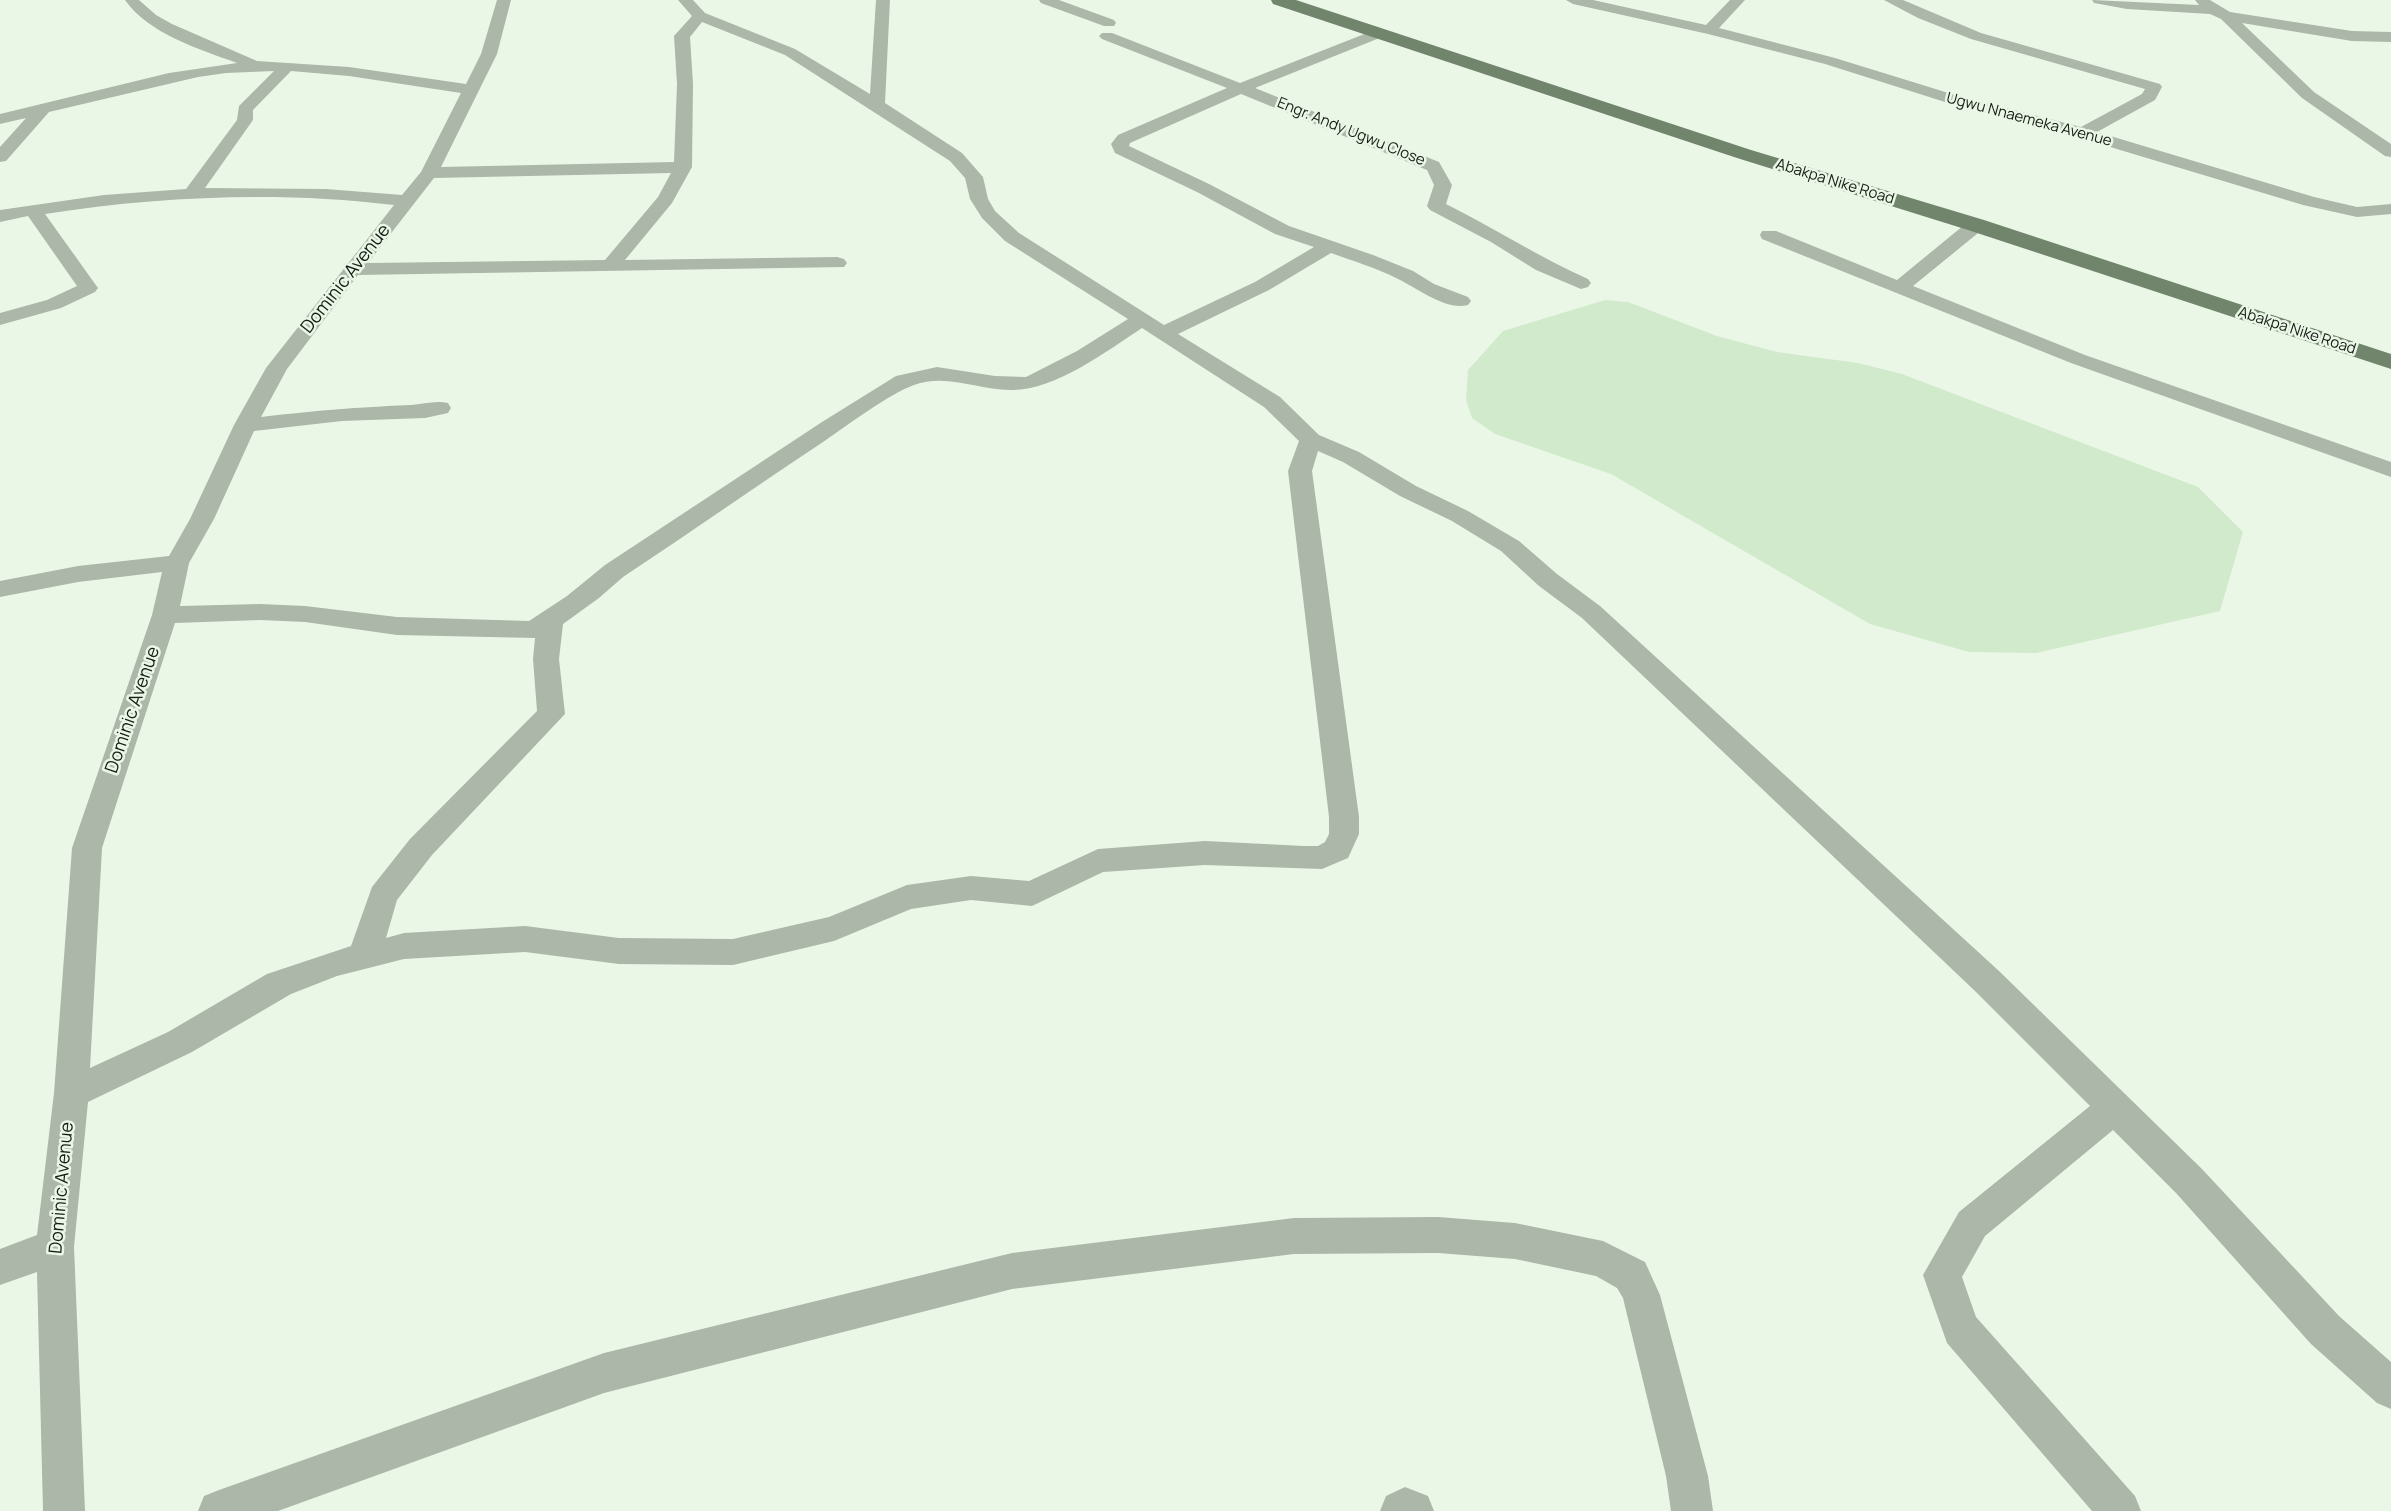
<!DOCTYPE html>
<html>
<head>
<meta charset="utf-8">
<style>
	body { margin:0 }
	canvas { display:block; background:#eaf7e7 }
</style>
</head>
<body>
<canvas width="2391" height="1511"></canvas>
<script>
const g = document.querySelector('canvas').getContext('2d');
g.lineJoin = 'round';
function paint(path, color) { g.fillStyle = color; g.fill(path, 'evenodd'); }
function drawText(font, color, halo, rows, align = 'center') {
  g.font = font + ' Manrope,sans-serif'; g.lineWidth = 5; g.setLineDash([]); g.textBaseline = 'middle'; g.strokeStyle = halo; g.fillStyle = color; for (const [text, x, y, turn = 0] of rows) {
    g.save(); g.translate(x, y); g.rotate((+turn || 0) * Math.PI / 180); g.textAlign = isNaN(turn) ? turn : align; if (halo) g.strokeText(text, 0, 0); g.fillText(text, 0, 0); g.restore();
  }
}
paint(new Path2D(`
	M 1605,300 L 1628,302 L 1717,336 L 1777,352 L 1858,363 L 1902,374 L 2198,487 L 2243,532 L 2220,611 L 2036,653 L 1969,652 L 1870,624 L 1611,474 L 1495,434 L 1472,418 L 1466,400 L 1468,370 L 1503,331 Z`), '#d1eacb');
paint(new Path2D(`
	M 125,0 L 139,0 L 156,15 L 172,24 L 257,61 L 349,67 L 466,84 L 481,54 L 497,0 L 511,0 L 497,54 L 441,167 L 674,162 L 677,84 L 674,36 L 692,16 L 678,0 L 693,0 L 705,13 L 795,49 L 870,94 L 876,0 L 890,0 L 885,103 L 962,153 L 983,177 L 988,199 L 995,211 L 1019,233 L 1164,325 L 1255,282 L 1314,247 L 1275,234 L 1197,192 L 1115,153 L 1111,144 L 1118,135 L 1227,88 L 1102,39 L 1099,36 L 1102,33 L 1112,33 L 1240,83 L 1372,31 L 1382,31 L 1384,34 L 1382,37 L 1255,88 L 1439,162 L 1452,185 L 1446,204 C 1494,228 1539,257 1588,279 L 1591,283 L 1588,287 L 1581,289 L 1536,270 L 1491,242 L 1430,210 L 1427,206 L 1434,185 L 1427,170 L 1241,94 L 1130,143 L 1129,146 L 1209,184 L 1289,226 L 1373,255 L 1413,271 L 1434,284 L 1468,297 L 1471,301 L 1468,305 C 1446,311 1417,288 1398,279 C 1377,268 1353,261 1331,253 L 1269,290 L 1178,334 L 1280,397 L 1319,435 L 1359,452 L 1416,486 L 1468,511 L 1519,541 L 1557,574 L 1600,606 L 1999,971 L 2202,1169 L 2339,1316 L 2391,1362 L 2391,1409 L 2377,1403 L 2311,1344 L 2176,1193 L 2113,1130 L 1985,1236 L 1962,1277 L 1976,1317 L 2135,1496 L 2141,1511 L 2092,1511 L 1947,1343 L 1923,1275 L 1959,1212 L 2090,1106 L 1975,991 L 1582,618 L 1539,586 L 1501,551 L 1452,521 L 1400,496 L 1343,462 L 1318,451 L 1312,471 L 1359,817 L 1359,834 L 1348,858 L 1322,869 L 1205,865 L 1103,872 L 1032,906 L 971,900 L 911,909 L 834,941 L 733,965 L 619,964 L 525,952 L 404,959 L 337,976 L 291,994 L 192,1052 L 88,1102 L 74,1247 L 85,1511 L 43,1511 L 37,1272 L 0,1285 L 0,1249 L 37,1235 L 54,1093 L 72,848 L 152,615 L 162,572 L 78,582 L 0,597 L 0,581 L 78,566 L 169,556 L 190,519 L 234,425 L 266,368 L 394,205 C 279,191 159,196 45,214 L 98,288 L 95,292 L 61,308 L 0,325 L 0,313 L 47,300 L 77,286 L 28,216 L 0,222 L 0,210 L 104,195 L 186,189 L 237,120 L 239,106 L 274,71 L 226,73 L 198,77 L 49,112 L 6,161 L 0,162 L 0,147 L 26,118 L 0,124 L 0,114 L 169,73 L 237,63 C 199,49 149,34 125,0 ZM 702,22 L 785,55 L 950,161 L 965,178 L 970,199 L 982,218 L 1005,241 L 1128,319 L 1077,351 L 1026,377 L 995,376 L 937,367 L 896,376 L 822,422 L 605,565 L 567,596 L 529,621 L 397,617 L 305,606 L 260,604 L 180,606 L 189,563 L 214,519 L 254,431 L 342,421 L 425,418 L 448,413 L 451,408 L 448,403 C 436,400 423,404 411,405 C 360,407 311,411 261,417 L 287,369 L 358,275 L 844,267 L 847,263 L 844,259 L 837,257 L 625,260 L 672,203 L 692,167 L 693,84 L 690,37 ZM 291,71 L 349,76 L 461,93 L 421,172 L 402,195 L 326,189 L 205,188 L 253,120 L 253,110 ZM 671,173 L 658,197 L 605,260 L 368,263 L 434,178 ZM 1142,328 L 1264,407 L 1299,441 L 1288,471 L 1329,817 L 1329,834 L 1325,842 L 1318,846 L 1304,846 L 1205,841 L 1098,849 L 1029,881 L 971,876 L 907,885 L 829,917 L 733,939 L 619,938 L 525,926 L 404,933 L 386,938 L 397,900 L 432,855 L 565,714 L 559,659 L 563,624 L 599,598 L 623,577 C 691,532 758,485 826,440 C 849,424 889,394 914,385 C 948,373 979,391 1013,390 C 1055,390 1107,351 1142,328 ZM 260,620 L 305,622 L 397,635 L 535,638 L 533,659 L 537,711 L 410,839 L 372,887 L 351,946 L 267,974 L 168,1032 L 90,1068 L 102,848 L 175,623 Z
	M 1039,0 L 1059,0 L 1114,20 L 1116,23 L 1114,26 L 1104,26 L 1041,3 Z
	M 1566,0 L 1593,0 L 1706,25 L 1730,0 L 1745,0 L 1719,28 L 1835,58 L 1955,95 L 2081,127 L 2142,94 L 2145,89 L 1971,39 L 1918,18 L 1884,0 L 1903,0 L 1981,33 L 2160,84 L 2162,87 L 2155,100 L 2097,132 L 2314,197 L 2357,207 L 2391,204 L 2391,214 L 2357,217 L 2303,205 L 2077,137 L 1945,102 L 1825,64 L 1708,34 L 1573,4 Z
	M 2092,0 L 2199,5 L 2195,0 L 2210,0 L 2230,12 L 2352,31 L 2391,32 L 2391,42 L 2352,41 L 2242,23 L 2314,92 L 2391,144 L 2391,157 L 2385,156 L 2302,98 L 2221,19 L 2210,14 L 2127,9 L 2094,3 Z
	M 1976,219 L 1983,221 L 1985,225 L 1983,229 L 1913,286 L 2085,355 L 2391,462 L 2391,477 L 2071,363 L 1762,239 L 1760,235 L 1762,231 L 1776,231 L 1897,280 L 1969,221 Z
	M 1438,1217 L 1515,1223 L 1603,1241 L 1645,1262 L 1660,1295 L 1708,1476 L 1713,1511 L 1671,1511 L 1666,1476 L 1623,1298 L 1617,1288 L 1596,1276 L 1515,1259 L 1438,1253 L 1294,1254 L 1012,1289 L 604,1393 L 278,1511 L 198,1511 L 204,1496 L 219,1490 L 604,1353 L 1012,1253 L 1294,1218 Z
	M 1405,1487 L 1428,1496 L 1434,1511 L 1380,1511 L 1386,1496 Z`), '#acb7a9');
paint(new Path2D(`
	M 1271,0 L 1296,0 L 1751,150 L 1984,220 L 2391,354 L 2391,369 L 1968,230 L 1737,158 L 1273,4 Z`), '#71856c');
drawText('15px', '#171c16', '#eaf7e7', [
	["Ugwu Nnaemeka Avenue",2029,120,15],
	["Engr. Andy Ugwu Close",1351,132,22],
	["Abakpa Nike Road",1835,182,17],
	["Abakpa Nike Road",2297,331,18]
]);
drawText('18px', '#171c16', '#eaf7e7', [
	["Dominic Avenue",346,279,-52],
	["Dominic Avenue",133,710,-71],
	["Dominic Avenue",62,1188,-85]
]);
</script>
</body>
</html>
